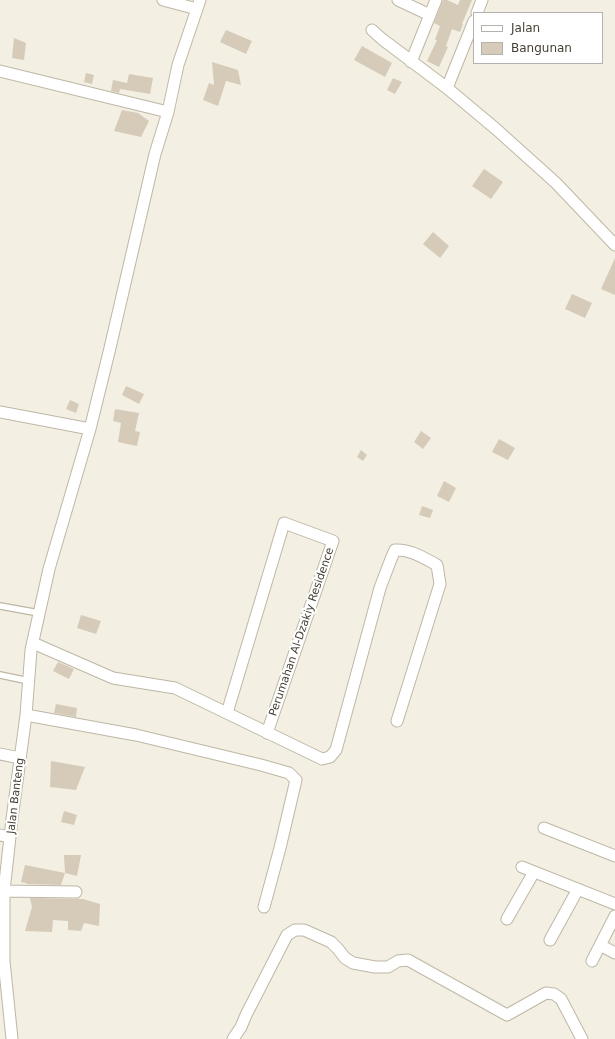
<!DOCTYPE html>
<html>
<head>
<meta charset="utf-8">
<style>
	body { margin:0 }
	#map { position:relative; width:615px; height:1039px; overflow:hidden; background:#f3efe3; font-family:"DejaVu Sans",sans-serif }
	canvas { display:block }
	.legend { position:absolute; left:473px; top:12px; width:130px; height:52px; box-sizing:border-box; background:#fff; border:1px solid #b5b2ad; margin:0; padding:5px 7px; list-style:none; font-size:12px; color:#453f33 }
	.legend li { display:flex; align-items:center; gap:8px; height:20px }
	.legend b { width:20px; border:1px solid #b5b2ad }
</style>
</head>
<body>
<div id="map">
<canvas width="615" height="1039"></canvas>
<ul class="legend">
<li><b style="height:5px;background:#fff"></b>Jalan</li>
<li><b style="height:11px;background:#d5cbb8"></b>Bangunan</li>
</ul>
</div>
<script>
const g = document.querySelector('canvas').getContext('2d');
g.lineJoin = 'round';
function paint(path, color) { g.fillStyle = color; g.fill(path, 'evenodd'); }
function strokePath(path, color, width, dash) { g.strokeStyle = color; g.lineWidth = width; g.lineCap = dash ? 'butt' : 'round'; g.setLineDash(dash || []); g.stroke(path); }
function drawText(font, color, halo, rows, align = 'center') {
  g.font = font + ' "DejaVu Sans",sans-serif'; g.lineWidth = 4; g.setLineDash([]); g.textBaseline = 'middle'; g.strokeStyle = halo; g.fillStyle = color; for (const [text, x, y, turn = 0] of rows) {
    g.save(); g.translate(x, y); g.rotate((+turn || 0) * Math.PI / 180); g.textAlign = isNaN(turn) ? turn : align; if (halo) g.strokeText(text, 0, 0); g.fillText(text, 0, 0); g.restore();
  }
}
paint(new Path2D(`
	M 443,0 L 447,0 L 458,5 L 460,0 L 472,0 L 462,24 L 463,24 L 460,32 L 452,29 L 446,46 L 448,47 L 439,67 L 427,61 L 437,40 L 435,40 L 440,26 L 434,23 Z
	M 226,30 L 252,41 L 246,54 L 220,42 Z
	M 14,38 L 26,43 L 24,60 L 12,58 Z
	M 362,46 L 392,63 L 385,77 L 354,60 Z
	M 212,62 L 238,70 L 241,85 L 226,81 L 218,106 L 203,100 L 209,83 L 214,85 Z
	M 86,73 L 94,75 L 92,84 L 84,82 Z
	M 129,74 L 153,78 L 150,94 L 120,89 L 119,93 L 111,91 L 113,80 L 127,83 Z
	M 393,78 L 402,82 L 395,94 L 387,90 Z
	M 122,110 L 138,113 L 149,121 L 141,137 L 114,131 Z
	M 484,169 L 503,182 L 491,199 L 472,186 Z
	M 433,232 L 449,246 L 440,258 L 423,244 Z
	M 615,258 L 615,295 L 601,289 Z
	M 572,294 L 592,303 L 585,318 L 565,309 Z
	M 126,386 L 144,394 L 139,404 L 122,395 Z
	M 70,400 L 79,404 L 76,413 L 66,409 Z
	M 115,409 L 139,413 L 135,431 L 140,432 L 137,446 L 118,442 L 121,423 L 113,421 Z
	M 421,431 L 431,438 L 423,449 L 414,442 Z
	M 499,439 L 515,448 L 508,460 L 492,452 Z
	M 361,450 L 367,455 L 363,461 L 357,457 Z
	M 444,481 L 456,488 L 449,502 L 437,496 Z
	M 422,506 L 433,510 L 430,518 L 419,515 Z
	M 81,615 L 101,621 L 96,634 L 77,628 Z
	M 58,662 L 74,669 L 69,679 L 53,671 Z
	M 56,704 L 77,708 L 76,717 L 54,713 Z
	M 51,761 L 85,767 L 76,790 L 50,787 Z
	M 64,811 L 77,815 L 74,825 L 61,822 Z
	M 64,855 L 81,855 L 77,876 L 65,873 Z
	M 25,865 L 65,873 L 61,885 L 27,884 L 26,883 L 21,882 Z
	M 30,898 L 83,899 L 100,904 L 99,926 L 84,923 L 81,931 L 68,930 L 68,921 L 53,920 L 52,932 L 25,931 L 32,907 Z`), '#d5cbb8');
const service = new Path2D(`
	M 0,606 L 39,613
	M 0,675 L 29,681`);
const minor = new Path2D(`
	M 163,0 L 197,9
	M 398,0 L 430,15
	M 477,13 L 482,0
	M 372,30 L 382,39 L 447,88 L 496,129 L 556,183 L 615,245
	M 411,62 L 436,0
	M 0,71 L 168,112
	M 447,88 L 474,21
	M 0,412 L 90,429
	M 33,643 L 113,678 L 175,688 L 322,759 L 330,757 L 336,750 L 380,588 L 391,559 L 395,550 C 410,549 424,558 437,565 L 440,584 L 397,721
	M 227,713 L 284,523 L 333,541 L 267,733
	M 26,715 L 136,735 L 261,765 L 289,773 L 296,780 L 280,848 L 264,907
	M 0,754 L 20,758
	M 544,828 L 615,856
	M 0,835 L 10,837
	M 522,867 L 615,904
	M 4,891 L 76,892
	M 507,919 L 534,872
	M 550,940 L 578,889
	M 600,945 L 615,953
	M 592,961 L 615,916
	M 12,1039 L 4,961 L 4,891 L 12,819 L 26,715 L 31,650 L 49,569 L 90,429 L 110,348 L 155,154 L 168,112 L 178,65 L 200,0
	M 233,1039 L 241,1027 L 246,1015 L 287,935 L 295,930 L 304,930 L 331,942 L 338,949 L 345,958 L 353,963 L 375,967 L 388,967 L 398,961 L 408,960 L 507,1015 L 546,993 L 554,994 L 561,999 L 582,1039`);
strokePath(service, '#bfb7a5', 8);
strokePath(minor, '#bfb7a5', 13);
strokePath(service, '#fff', 5.5);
strokePath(minor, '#fff', 11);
drawText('11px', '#453f33', '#fff', [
	["Perumahan Al-Dzakiy Residence",302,632,-71],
	["Jalan Banteng",16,796,-83]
]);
</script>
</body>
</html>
